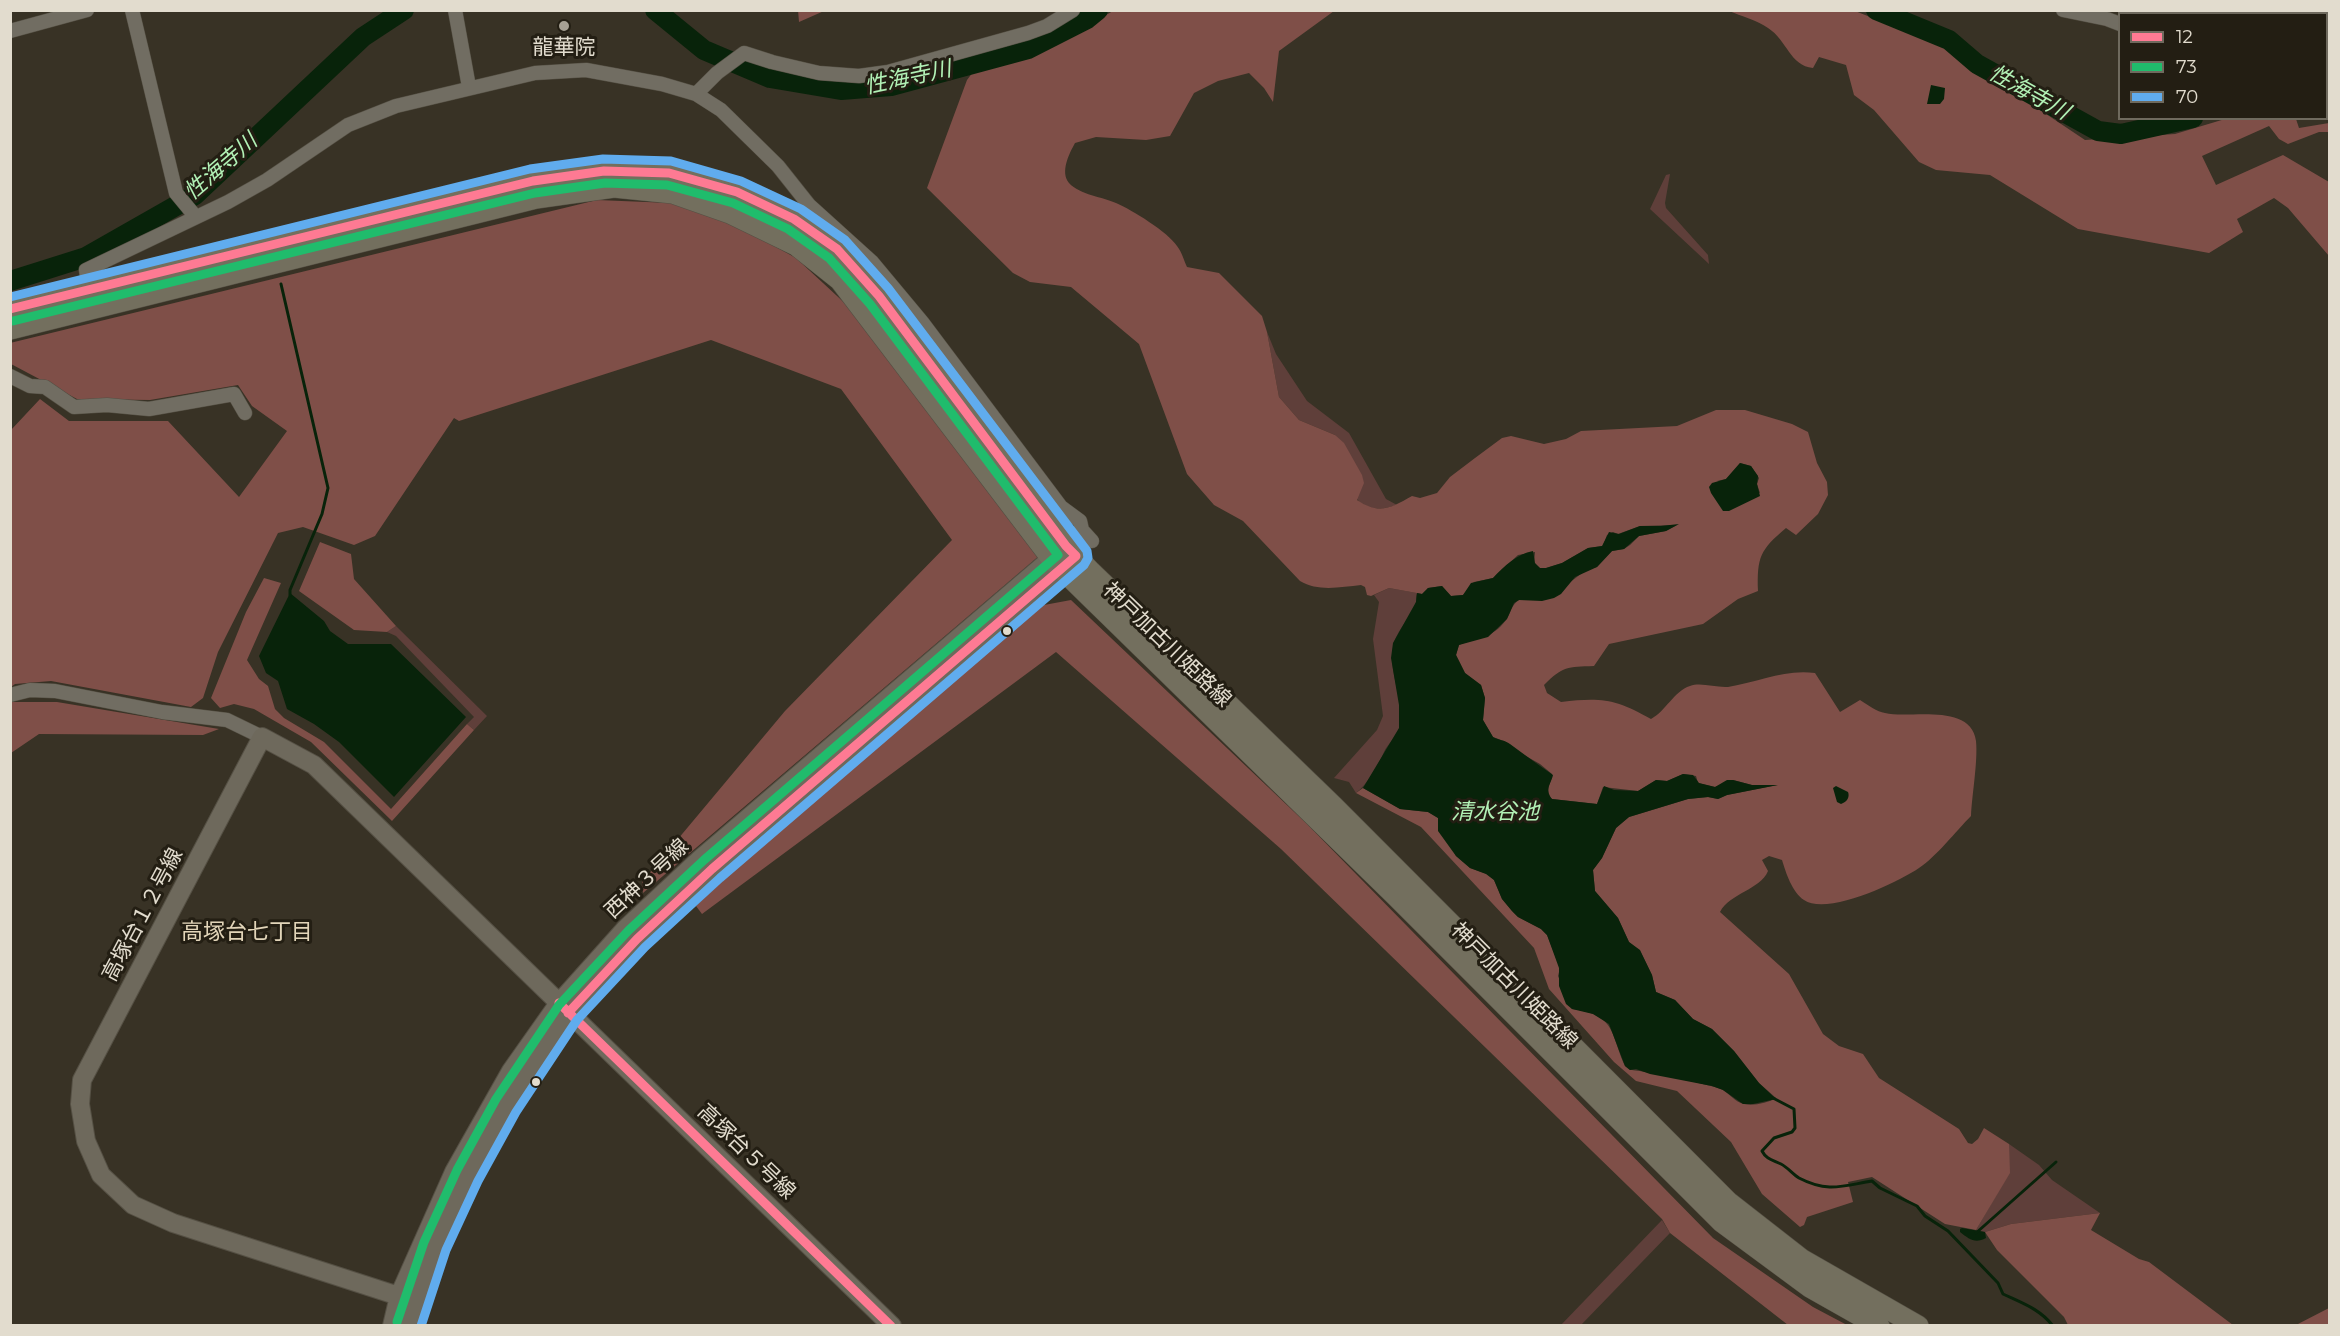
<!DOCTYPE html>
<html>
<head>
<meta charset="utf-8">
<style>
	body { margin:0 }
	#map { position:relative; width:2340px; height:1336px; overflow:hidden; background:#383225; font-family:Montserrat,sans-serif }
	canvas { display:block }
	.frame { position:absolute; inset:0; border:12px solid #e2dcce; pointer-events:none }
	.legend { position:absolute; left:2118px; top:12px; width:210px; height:108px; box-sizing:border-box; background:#231e13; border:2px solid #6f6a5e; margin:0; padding:8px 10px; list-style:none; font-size:18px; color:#e2dcce }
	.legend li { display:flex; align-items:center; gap:12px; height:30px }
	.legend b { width:30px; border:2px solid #6f6a5e }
</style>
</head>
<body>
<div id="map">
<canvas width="2340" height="1336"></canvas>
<div class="frame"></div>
<ul class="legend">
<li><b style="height:8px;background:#fe7a93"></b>12</li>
<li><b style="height:8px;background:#20bc6c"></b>73</li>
<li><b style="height:8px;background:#60acee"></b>70</li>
</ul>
</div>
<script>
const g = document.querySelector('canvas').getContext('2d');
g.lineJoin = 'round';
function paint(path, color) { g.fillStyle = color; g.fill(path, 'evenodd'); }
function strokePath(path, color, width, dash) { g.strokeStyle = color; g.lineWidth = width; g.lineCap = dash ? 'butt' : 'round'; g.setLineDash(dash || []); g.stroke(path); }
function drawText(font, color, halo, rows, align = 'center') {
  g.font = font + ' Montserrat,"Noto Sans JP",sans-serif'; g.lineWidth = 6; g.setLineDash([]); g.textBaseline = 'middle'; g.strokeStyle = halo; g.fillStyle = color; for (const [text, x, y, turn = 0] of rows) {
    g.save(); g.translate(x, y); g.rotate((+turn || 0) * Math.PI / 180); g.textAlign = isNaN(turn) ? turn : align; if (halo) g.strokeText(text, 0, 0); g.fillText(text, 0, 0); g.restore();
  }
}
paint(new Path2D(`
	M 1670,174 L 1665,203 L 1666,208 L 1708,255 L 1709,264 L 1650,209 L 1666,175 Z
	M 1267,332 L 1276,354 L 1307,401 L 1349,433 L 1386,499 L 1397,505 C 1385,509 1366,512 1357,499 C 1350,490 1340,448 1335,435 L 1299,420 L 1279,397 Z
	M 1389,588 L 1417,593 C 1416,596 1416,599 1416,602 C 1412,617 1396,630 1393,647 C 1388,674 1406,702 1399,729 C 1396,738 1388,743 1384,752 C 1379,764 1367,785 1356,793 L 1349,782 L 1334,778 L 1377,730 L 1383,716 L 1373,639 L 1379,602 L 1374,595 Z
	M 396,626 L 487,716 L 474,730 L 467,724 L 474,717 L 396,636 L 387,632 Z
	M 2009,1144 L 2039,1165 L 2052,1180 L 2100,1213 L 2011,1224 L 1985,1232 L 1976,1230 L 2009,1173 Z
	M 1662,1220 L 1670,1233 L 1581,1325 L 1560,1326 Z`), '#5f3f3a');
paint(new Path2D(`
	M 798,10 L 824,10 L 824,11 L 799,22 Z
	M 1113,11 L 1334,11 L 1279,51 L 1273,102 L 1264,88 L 1249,73 L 1218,81 L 1194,93 L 1170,136 L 1146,140 L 1096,137 L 1075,143 C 1069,154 1060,172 1069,183 C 1080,195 1103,197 1116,203 C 1132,210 1168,232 1177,246 C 1182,252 1184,261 1187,267 L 1219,273 L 1262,316 L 1267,332 L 1279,397 L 1299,420 L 1335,435 L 1344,443 L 1362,475 L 1364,483 L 1357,500 C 1379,515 1391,508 1412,496 L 1420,498 L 1437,493 L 1450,477 L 1475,458 L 1502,438 L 1511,436 L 1544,444 L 1566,439 L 1581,431 L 1677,426 L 1716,410 L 1745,410 L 1792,424 L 1808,432 L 1817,463 L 1827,482 L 1828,495 L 1818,514 L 1796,535 L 1786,528 C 1760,550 1757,557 1758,591 L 1738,599 L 1703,624 L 1609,644 L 1594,666 C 1567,667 1563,666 1544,685 L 1547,693 L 1561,702 C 1601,697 1616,699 1651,719 C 1666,711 1674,691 1690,686 C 1701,682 1716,688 1728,687 C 1759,682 1784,669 1815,673 L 1840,712 L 1860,700 C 1868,705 1877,712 1885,713 C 1909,719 1971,702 1976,741 C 1978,762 1972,794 1971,816 C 1956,831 1936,857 1919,868 C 1897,883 1827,916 1804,900 C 1792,892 1786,873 1782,860 L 1769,856 L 1762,860 L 1768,871 C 1760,890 1730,893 1720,912 L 1789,974 L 1823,1034 L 1839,1046 L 1863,1054 L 1879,1078 L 1959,1129 L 1968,1143 L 1972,1144 L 1978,1139 L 1984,1128 L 2009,1144 L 2010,1173 L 1976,1230 L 1945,1224 L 1872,1177 L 1848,1182 L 1853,1202 L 1807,1217 L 1804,1225 L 1800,1227 L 1762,1194 L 1731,1142 L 1677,1091 L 1636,1081 L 1614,1062 L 1549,989 L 1534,948 L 1421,827 L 1356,793 L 1363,788 L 1400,809 L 1428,812 L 1438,818 L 1456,856 L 1470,868 L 1487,874 L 1494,880 L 1502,899 L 1512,911 L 1518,917 L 1541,929 L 1547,935 L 1560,968 L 1558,976 L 1572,1009 C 1616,1015 1610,1032 1625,1066 L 1630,1070 C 1637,1069 1712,1085 1721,1089 C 1729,1093 1735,1102 1744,1104 C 1753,1106 1768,1103 1776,1098 L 1759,1083 L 1734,1051 L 1712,1029 L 1693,1019 L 1675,1000 L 1656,992 L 1652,975 L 1640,951 L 1629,942 L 1618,918 L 1595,891 L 1593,870 L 1602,858 L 1616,828 L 1629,817 L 1688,799 L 1708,797 L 1718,799 L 1727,795 L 1777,785 L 1752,785 L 1733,780 L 1715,787 L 1698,783 L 1696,776 L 1683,774 L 1667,781 L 1656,780 L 1638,791 L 1603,787 L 1597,804 L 1552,799 C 1544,789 1552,784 1552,774 L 1540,764 L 1515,750 L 1506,742 L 1493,737 L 1483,720 L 1485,698 L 1481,685 L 1465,673 L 1456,655 L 1459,645 C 1478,637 1492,639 1506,620 C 1511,613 1511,605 1519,600 L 1569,583 L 1586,570 L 1597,567 L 1612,551 L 1624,549 L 1630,545 L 1639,536 L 1666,531 L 1677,525 L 1640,526 L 1618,534 L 1613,532 L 1607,535 L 1603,546 L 1588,548 L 1562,563 L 1546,568 L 1540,568 L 1534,563 L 1535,552 L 1518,555 L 1493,578 L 1474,582 L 1463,595 L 1451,596 L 1442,586 L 1428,588 L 1422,594 L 1389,588 L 1371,596 L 1367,595 L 1365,587 L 1361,585 C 1341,587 1318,592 1300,581 L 1243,521 L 1214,505 L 1187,474 L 1139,344 L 1071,287 L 1030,282 L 1013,273 L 927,188 L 967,80 L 973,72 L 1045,50 ZM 1740,463 L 1751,466 L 1759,478 L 1757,484 L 1760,493 L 1717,481 L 1726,479 Z
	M 1729,11 L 1855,11 L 1946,47 L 2085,140 L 2175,134 L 2225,119 L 2296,119 L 2299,128 L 2329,123 L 2329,132 L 2319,132 L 2288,144 L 2279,139 L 2269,126 L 2202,156 L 2216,185 L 2283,155 L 2329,182 L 2329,256 L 2288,208 L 2274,198 L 2237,219 L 2243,232 L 2209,253 L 2078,229 L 1990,175 L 1936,170 L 1919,162 L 1874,110 L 1854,95 L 1846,65 L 1819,57 L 1813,68 C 1790,66 1787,40 1768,28 C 1757,20 1741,16 1729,11 Z
	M 597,200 L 671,203 L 738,226 L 796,258 L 850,308 L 1039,556 L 643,893 L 642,882 L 785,711 L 952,540 L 841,389 L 711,340 L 459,421 L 454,418 L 375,536 L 354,545 L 303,527 L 278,533 L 218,652 L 203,698 L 191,707 L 51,681 L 15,684 L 11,687 L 11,430 L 40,399 L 69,421 L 168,421 L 239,497 L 287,431 L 252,406 L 238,385 L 150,400 L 77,399 L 11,364 L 10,343 Z
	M 320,542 L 351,554 L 354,579 L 396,626 L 387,632 L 354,630 L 299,591 Z
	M 264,578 L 281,583 L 247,660 L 259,679 L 268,686 L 275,709 L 284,718 L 324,742 L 391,809 L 467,724 L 474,730 L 392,821 L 311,742 L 254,709 L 234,704 L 220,708 L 211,698 L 246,612 Z
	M 1071,600 L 1307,824 L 1713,1238 L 1813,1307 L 1847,1325 L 1788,1325 L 1670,1233 L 1662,1219 L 1281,849 L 1056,652 L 702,914 L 696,906 L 779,827 L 981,656 L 1044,605 Z
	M 11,702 L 57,702 L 219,729 L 203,735 L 39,734 L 11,753 Z
	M 2100,1213 L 2091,1230 L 2139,1259 L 2149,1262 L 2233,1325 L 2068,1325 L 2064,1317 L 1997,1250 L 1985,1232 L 2011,1224 Z
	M 2329,1308 L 2329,1325 L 2296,1325 Z`), '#7f4f48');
paint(new Path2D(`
	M 2221,10 L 2314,10 L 2314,11 L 2312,14 L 2220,13 Z
	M 1931,85 L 1945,88 L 1944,99 L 1940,104 L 1927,104 Z
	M 1740,463 L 1751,466 L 1758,476 L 1757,484 L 1760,496 L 1729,511 L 1723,511 L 1711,493 L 1709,487 L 1712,483 L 1726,479 Z
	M 1679,524 L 1666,531 L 1639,536 L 1624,549 L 1612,551 L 1597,567 L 1575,577 L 1561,594 L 1554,598 L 1542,601 L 1519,600 L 1514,603 L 1507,619 L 1488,637 L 1459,645 L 1456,655 L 1465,673 L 1481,685 L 1485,698 L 1483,720 L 1493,737 C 1498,740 1505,740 1510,744 C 1524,754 1538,765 1553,775 C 1551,784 1544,789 1552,799 L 1597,804 L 1604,786 L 1614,790 L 1638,791 L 1656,780 L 1667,781 L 1683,774 L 1693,775 L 1699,783 L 1715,787 L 1727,780 L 1733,780 L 1752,785 L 1778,785 L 1727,795 L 1718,799 L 1708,797 L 1688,799 L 1629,817 L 1616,828 L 1602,858 L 1593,870 L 1595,891 L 1618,918 L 1629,942 L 1640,950 L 1652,975 L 1656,992 L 1675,1000 L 1693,1019 L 1712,1029 L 1734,1051 L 1759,1083 L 1776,1099 L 1753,1104 L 1743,1104 L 1723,1090 L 1712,1086 L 1650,1074 L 1636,1069 L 1630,1070 L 1625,1066 L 1609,1024 L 1593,1014 L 1572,1009 L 1566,1004 L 1559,986 L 1559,968 L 1547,935 L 1541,929 L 1518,917 L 1512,911 L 1502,899 L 1494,880 L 1486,874 L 1470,868 L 1456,856 L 1438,831 L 1438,818 L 1428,812 L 1400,809 L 1363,788 L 1399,728 L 1399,705 L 1391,658 L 1393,643 L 1416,602 L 1417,593 L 1422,594 L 1428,588 L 1442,586 L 1451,596 L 1463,595 L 1471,583 L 1493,578 C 1504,566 1517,554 1533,551 L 1535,563 L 1540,568 L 1546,568 L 1562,563 L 1588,548 L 1602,546 L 1609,532 L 1619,534 L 1640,526 L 1661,526 Z
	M 290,593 L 324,621 L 330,631 L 348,644 L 391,644 L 466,717 L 394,797 L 339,742 L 314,724 L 287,709 L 278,681 L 266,673 L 259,656 Z
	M 1836,786 L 1848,792 C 1850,797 1847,802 1841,804 L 1837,802 L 1833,788 Z
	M 1962,1228 L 1985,1232 L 1986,1238 C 1975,1244 1969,1239 1960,1232 L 1960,1229 Z`), '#08230a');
strokePath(new Path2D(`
	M 281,284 L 328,488 L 322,514 L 290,590 L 290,595
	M 1773,1098 L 1794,1109 L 1795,1128 L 1792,1132 L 1774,1138 L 1762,1151 C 1766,1159 1773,1160 1781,1164 C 1787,1167 1793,1174 1799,1178 C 1828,1193 1842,1186 1872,1181 L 1880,1188 L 1917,1206 L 1925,1216 L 1948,1231 L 1998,1283 L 2003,1294 C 2022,1303 2040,1309 2053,1326
	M 1976,1233 L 2056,1162`), '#08230a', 3);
strokePath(new Path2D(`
	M 655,10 L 704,50 L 770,78 L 841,90 L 891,86 L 1028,49 L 1087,19 L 1098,10
	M 1876,10 L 1949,40 L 1977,64 L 2098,131 L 2121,134 L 2193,118
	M 2326,88 L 2330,88
	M 10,281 L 86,257 L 195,195 L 363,37 L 404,10`), '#08230a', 20);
const street = new Path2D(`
	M 132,10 L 176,193 L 195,216
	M 455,10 L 469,87
	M 2063,10 L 2107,19 L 2120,24
	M 10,31 L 87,10
	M 2326,75 L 2330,75
	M 696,94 L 717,73 L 744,53 L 772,62 L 819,73 L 859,76 L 888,72 L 1028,33 L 1047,26 L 1073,10
	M 2326,100 L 2330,100
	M 89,289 L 86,270 L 228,202 L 267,180 L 348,125 L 396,106 L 535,73 L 586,70 L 662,84 L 696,94 L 721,110 L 778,166 L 809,205 L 872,262 L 922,322 L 1061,507 L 1080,521 L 1082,530 L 1092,541
	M 10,376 L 30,386 L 45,387 L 74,407 L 107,405 L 149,409 L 234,394 L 245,413
	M 10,695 L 30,690 L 55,691 L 162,712 L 227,720 L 262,737`);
const secondary = new Path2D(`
	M 414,1301 L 173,1223 L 133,1205 L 101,1175 L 86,1141 L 80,1104 L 82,1080 L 262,737 L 314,765 L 892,1326
	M 392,1326 L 399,1296 L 454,1172 L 511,1071 L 559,1003 L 626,928 L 701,858 L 1061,550
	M 408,1326 L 435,1246 L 467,1176 L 506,1106 L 568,1013 L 637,939 L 712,869 L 1073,559`);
const primary = new Path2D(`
	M 10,309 L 533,181 L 604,171 L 669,173 L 737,192 L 794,219 L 837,249 L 879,296 L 1066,546 L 1090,571 L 1333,806 L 1728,1202 L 1801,1259 L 1918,1326
	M 10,329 L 536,198 L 614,187 L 673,193 L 730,213 L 796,245 L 840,280 L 1052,559 L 1074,581 L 1396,896 L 1722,1222 L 1810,1287 L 1879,1326`);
strokePath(street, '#555044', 15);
strokePath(secondary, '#555044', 20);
strokePath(primary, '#555044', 22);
strokePath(street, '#716d62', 14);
strokePath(secondary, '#6e695c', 18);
strokePath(primary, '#736f5e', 21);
strokePath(new Path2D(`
	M 10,309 L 533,181 L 604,171 L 669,173 L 737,192 L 794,219 L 837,249 L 879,296 L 1066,546 L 1076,556
	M 559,1003 L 891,1326
	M 568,1013 L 637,939 L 712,869 L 1076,556`), '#fe7a93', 9);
strokePath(new Path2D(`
	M 13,321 L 535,193 L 605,183 L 667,185 L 733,203 L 788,229 L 829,258 L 870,304 L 1058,555 L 704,860 L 629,930 L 559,1005 L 496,1099 L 457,1170 L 424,1242 L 397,1322`), '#20bc6c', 9);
strokePath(new Path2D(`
	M 10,297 L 530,169 L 603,159 L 671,161 L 741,181 L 801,209 L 845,240 L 888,288 L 1087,551 L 1088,558 L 1084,565 L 720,878 L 645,947 L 577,1020 L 516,1112 L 478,1181 L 446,1250 L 421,1326`), '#60acee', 9);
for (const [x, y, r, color] of [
	[564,26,6,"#a6a093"],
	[1007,631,5,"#e2dcce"],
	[536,1082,5,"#e2dcce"]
]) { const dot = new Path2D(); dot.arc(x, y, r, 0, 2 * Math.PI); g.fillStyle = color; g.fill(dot); strokePath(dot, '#231e13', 2); }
drawText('21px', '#e2dcce', '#231e13', [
	["龍華院",564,48]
]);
drawText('21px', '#e2dcce', '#231e13', [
	["神戸加古川姫路線",1167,645,44],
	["西神３号線",647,879,-43],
	["高塚台１２号線",143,915,-62],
	["神戸加古川姫路線",1514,986,45],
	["高塚台５号線",746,1152,44]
]);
drawText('italic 22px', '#b2f2b6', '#231e13', [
	["性海寺川",908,78,-12],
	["性海寺川",2029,93,29],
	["性海寺川",221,167,-41],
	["清水谷池",1495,813]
]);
drawText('22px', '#e2d5b9', '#231e13', [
	["高塚台七丁目",247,933]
]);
</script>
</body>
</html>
